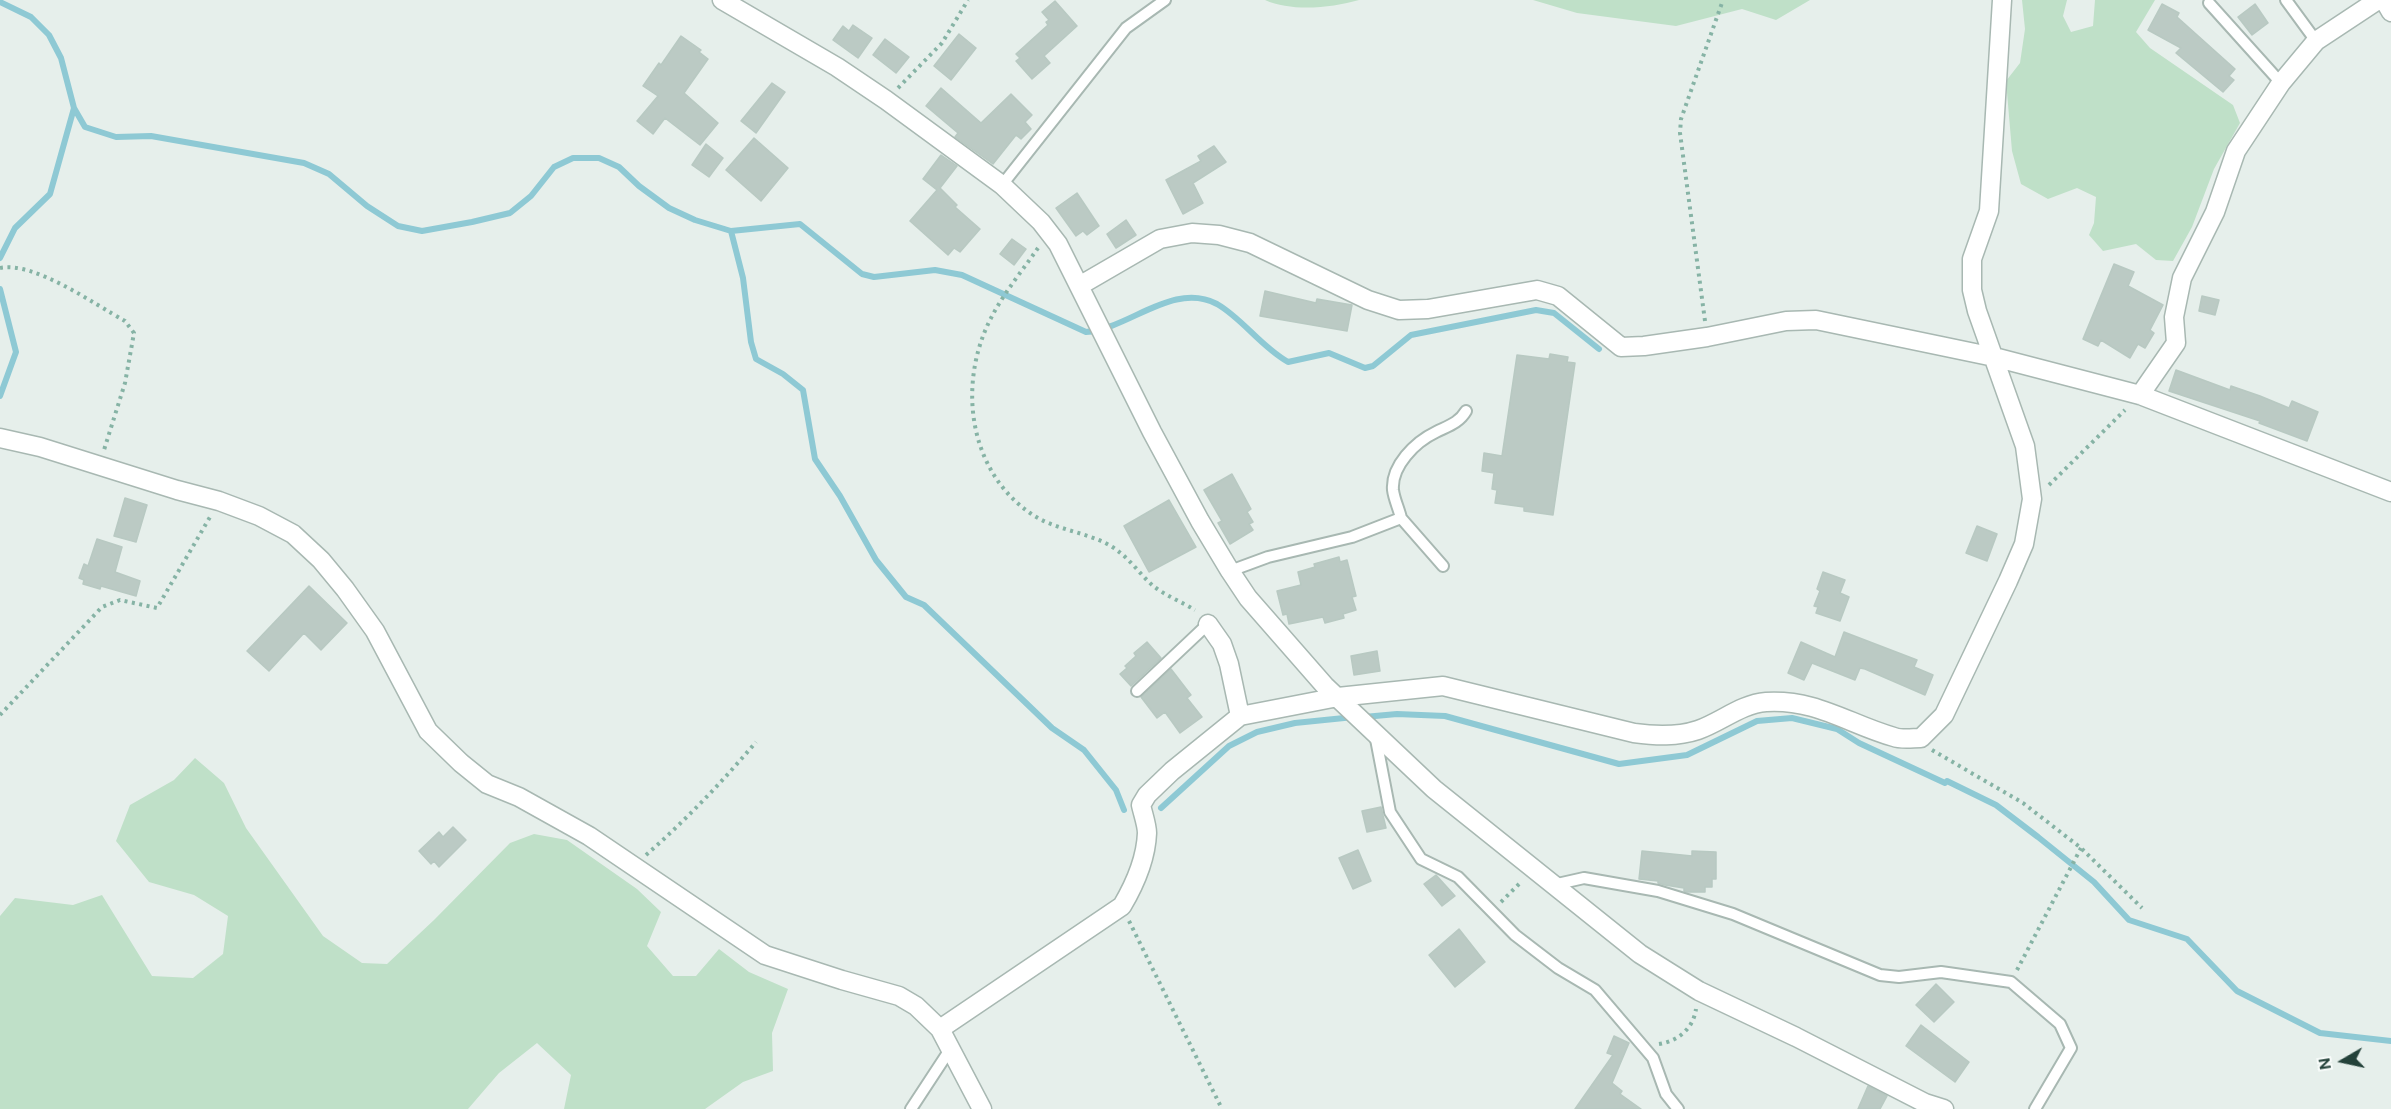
<!DOCTYPE html>
<html>
<head>
<meta charset="utf-8">
<style>
	body { margin:0 }
	#map { position:relative; width:2391px; height:1109px; overflow:hidden; background:#e6efeb; font-family:"DM Sans",sans-serif }
	canvas { display:block }
	.north { position:absolute; left:2313px; top:1031px; width:60px; height:60px; -webkit-text-stroke:4px #f7fbf9; paint-order:stroke; rotate:261deg; font-size:16px; font-weight:700; line-height:24px; text-align:center; color:#24423a }
	.north::after { content:''; display:block; margin:auto; width:21px; height:27px; background:#24423a; clip-path:polygon(50% 0,100% 100%,50% 72%,0 100%) }
</style>
</head>
<body>
<div id="map">
<canvas width="2391" height="1109"></canvas>
<div class="north">N</div>
</div>
<script>
const g = document.querySelector('canvas').getContext('2d');
g.lineJoin = 'round';
function paint(path, color) { g.fillStyle = color; g.fill(path, 'evenodd'); }
function strokePath(path, color, width, dash) { g.strokeStyle = color; g.lineWidth = width; g.lineCap = dash ? 'butt' : 'round'; g.setLineDash(dash || []); g.stroke(path); }
paint(new Path2D(`
	M 1265,0 L 1359,0 C 1331,8 1292,12 1265,0 Z
	M 1533,0 L 1810,0 L 1776,20 L 1742,9 L 1676,26 L 1577,13 Z
	M 2022,0 L 2067,0 L 2063,16 L 2071,32 L 2093,26 L 2095,0 L 2155,0 L 2136,32 L 2150,48 L 2233,105 L 2240,123 L 2214,169 L 2192,227 L 2173,261 L 2156,260 L 2136,244 L 2103,251 L 2089,235 L 2094,223 L 2096,197 L 2077,188 L 2048,199 L 2021,184 L 2012,151 L 2006,81 L 2020,63 L 2025,29 Z
	M 195,758 L 224,783 L 246,828 L 323,936 L 362,963 L 387,964 L 434,920 L 510,843 L 534,834 L 567,840 L 637,889 L 661,912 L 647,946 L 673,976 L 696,976 L 719,949 L 749,972 L 788,989 L 772,1033 L 773,1071 L 743,1082 L 705,1109 L 564,1109 L 571,1075 L 537,1043 L 499,1073 L 468,1109 L 0,1109 L 0,916 L 15,898 L 73,905 L 102,895 L 152,976 L 193,978 L 223,954 L 228,916 L 194,895 L 149,882 L 116,841 L 130,805 L 174,780 Z`), '#bfe0c8');
strokePath(new Path2D(`
	M 0,2 L 31,17 L 49,35 L 61,58 L 74,108 L 85,127 L 116,137 L 151,136 L 304,163 L 329,174 L 367,206 L 398,226 L 422,231 L 472,222 L 510,213 L 531,196 L 554,167 L 573,158 L 599,158 L 619,167 L 639,186 L 669,208 L 695,220 L 731,231 L 800,224 L 862,274 L 874,277 L 935,270 L 962,275 L 1086,332 C 1129,329 1173,281 1217,304 C 1243,319 1260,346 1288,362 L 1329,353 L 1365,368 L 1373,366 L 1411,335 L 1536,310 L 1554,313 L 1599,349
	M 731,231 L 743,278 L 751,342 L 756,359 L 783,374 L 803,390 L 815,459 L 840,496 L 876,560 L 906,597 L 924,605 L 1052,728 L 1084,750 L 1116,790 L 1124,810
	M 0,258 L 15,228 L 50,194 L 74,108
	M 0,289 L 16,352 L 0,396
	M 1364,717 L 1397,714 L 1445,716 L 1619,764 L 1687,755 L 1757,721 L 1792,718 L 1837,729 L 1859,743 L 1945,783 L 1947,781 L 1996,805 L 2038,837 L 2094,882 L 2129,920 L 2187,939 L 2237,991 L 2320,1033 L 2391,1041
	M 1161,808 L 1229,746 L 1257,732 L 1295,723 L 1354,717`), '#8ec9d4', 6);
const building = new Path2D(`
	M 1055,1 L 1077,26 L 1044,56 L 1050,63 L 1032,79 L 1016,61 L 1020,58 L 1016,54 L 1048,25 L 1046,22 L 1049,20 L 1042,12 Z
	M 2162,4 L 2179,13 L 2177,17 L 2235,69 L 2229,76 L 2234,80 L 2223,92 L 2176,53 L 2181,48 L 2148,30 Z
	M 2255,4 L 2268,23 L 2252,35 L 2238,17 Z
	M 853,25 L 872,38 L 858,58 L 833,40 L 843,26 L 849,31 Z
	M 959,34 L 976,48 L 951,80 L 934,66 Z
	M 681,36 L 701,50 L 699,52 L 708,59 L 684,93 L 718,123 L 700,145 L 665,118 L 653,134 L 637,121 L 658,96 L 643,86 L 659,63 L 661,65 Z
	M 885,39 L 909,57 L 896,73 L 873,55 Z
	M 772,83 L 785,92 L 756,133 L 741,121 Z
	M 941,88 L 981,123 L 1011,94 L 1032,115 L 1025,122 L 1031,129 L 1021,139 L 1016,135 L 993,164 L 955,137 L 958,133 L 926,106 Z
	M 754,138 L 788,168 L 761,201 L 726,170 Z
	M 706,144 L 723,158 L 709,177 L 692,165 Z
	M 1214,146 L 1226,162 L 1193,183 L 1203,203 L 1183,214 L 1166,180 L 1201,161 L 1198,156 Z
	M 941,155 L 957,166 L 940,188 L 957,205 L 955,207 L 980,229 L 960,252 L 954,248 L 948,255 L 910,221 L 937,190 L 923,179 Z
	M 1077,193 L 1099,226 L 1087,235 L 1083,231 L 1076,236 L 1056,208 Z
	M 1126,220 L 1136,235 L 1116,248 L 1107,234 Z
	M 1012,239 L 1026,249 L 1014,265 L 1000,254 Z
	M 2114,264 L 2134,272 L 2128,286 L 2163,305 L 2150,330 L 2154,333 L 2145,348 L 2138,344 L 2130,358 L 2101,340 L 2098,346 L 2083,339 Z
	M 1265,291 L 1316,303 L 1317,299 L 1352,305 L 1347,331 L 1260,316 Z
	M 2202,296 L 2219,300 L 2215,315 L 2199,311 Z
	M 1550,354 L 1568,357 L 1567,362 L 1575,363 L 1553,515 L 1524,511 L 1524,507 L 1495,503 L 1497,490 L 1492,489 L 1494,473 L 1482,471 L 1484,453 L 1502,456 L 1517,355 L 1549,359 Z
	M 2176,370 L 2230,390 L 2231,386 L 2260,396 L 2289,408 L 2292,401 L 2318,412 L 2307,441 L 2259,423 L 2260,421 L 2169,391 Z
	M 1232,474 L 1251,509 L 1247,512 L 1253,522 L 1249,524 L 1253,530 L 1230,544 L 1218,523 L 1222,521 L 1204,490 Z
	M 125,498 L 147,505 L 136,542 L 114,536 Z
	M 1169,500 L 1196,547 L 1149,572 L 1124,526 Z
	M 1977,526 L 1997,534 L 1987,561 L 1966,553 Z
	M 97,539 L 122,547 L 115,572 L 140,581 L 136,596 L 101,586 L 100,589 L 83,584 L 84,580 L 79,578 L 84,564 L 88,566 Z
	M 1339,557 L 1340,562 L 1347,560 L 1356,596 L 1352,597 L 1356,610 L 1343,614 L 1344,618 L 1325,623 L 1323,617 L 1289,624 L 1287,614 L 1283,615 L 1277,591 L 1301,585 L 1298,572 L 1315,567 L 1314,564 Z
	M 1823,572 L 1845,580 L 1840,593 L 1849,597 L 1840,621 L 1816,613 L 1818,607 L 1814,606 L 1820,591 L 1817,589 Z
	M 309,586 L 347,623 L 321,650 L 304,633 L 269,671 L 247,651 Z
	M 1844,632 L 1917,660 L 1914,667 L 1933,675 L 1925,695 L 1865,669 L 1860,668 L 1855,680 L 1812,663 L 1804,680 L 1788,673 L 1801,642 L 1835,657 Z
	M 1147,642 L 1161,658 L 1131,686 L 1120,674 L 1127,668 L 1125,666 L 1136,656 L 1134,653 Z
	M 1377,651 L 1380,671 L 1354,675 L 1351,656 Z
	M 1171,669 L 1191,695 L 1187,698 L 1202,717 L 1180,733 L 1165,712 L 1157,718 L 1141,697 Z
	M 1381,807 L 1386,828 L 1367,832 L 1362,811 Z
	M 453,827 L 466,840 L 439,867 L 434,861 L 431,864 L 419,851 L 439,832 L 443,837 Z
	M 1358,850 L 1371,881 L 1353,889 L 1339,858 Z
	M 1642,851 L 1692,856 L 1692,851 L 1716,852 L 1716,879 L 1712,879 L 1712,887 L 1705,887 L 1705,892 L 1687,892 L 1684,891 L 1684,888 L 1665,885 L 1658,883 L 1658,881 L 1639,879 Z
	M 1436,875 L 1455,896 L 1442,906 L 1424,884 Z
	M 1459,929 L 1485,962 L 1455,987 L 1429,955 Z
	M 1936,984 L 1954,1002 L 1934,1022 L 1916,1005 Z
	M 1921,1025 L 1969,1062 L 1955,1082 L 1906,1046 Z
	M 1614,1036 L 1629,1043 L 1612,1083 L 1622,1091 L 1620,1094 L 1641,1109 L 1575,1109 L 1613,1055 L 1607,1053 Z
	M 1868,1086 L 1887,1096 L 1880,1109 L 1858,1109 Z`);
paint(building, '#bbcac4');
strokePath(building, '#b8c9c2', 1.5);
const lane = new Path2D(`
	M 2286,0 L 2316,41
	M 2209,3 L 2281,83
	M 1002,185 L 1126,28 L 1165,0
	M 1401,518 L 1443,566
	M 1230,571 L 1268,557 L 1352,537 L 1401,518 C 1399,509 1394,499 1393,490 C 1391,466 1415,442 1436,432 C 1448,426 1459,423 1466,411
	M 1137,691 L 1208,624
	M 1375,734 L 1390,812 L 1421,859 L 1458,877 L 1515,935 L 1558,968 L 1595,990 L 1653,1058 L 1666,1094 L 1678,1109
	M 1553,885 L 1584,878 L 1658,891 L 1733,914 L 1880,975 L 1899,977 L 1941,972 L 2011,982 L 2060,1024 L 2071,1048 L 2035,1109
	M 911,1109 L 951,1048`);
const street = new Path2D(`
	M 722,0 L 837,67 L 886,100 L 1002,185 L 1041,222 L 1058,244 L 1152,432 L 1200,521 L 1230,571 L 1248,598 L 1325,686 L 1434,789 L 1640,954 L 1699,991 L 1796,1037 L 1925,1103 L 1944,1109
	M 2384,0 L 2391,12
	M 1079,286 L 1160,239 L 1192,233 L 1219,235 L 1250,243 L 1368,300 L 1399,310 L 1428,309 L 1537,290 L 1558,296 L 1621,347 L 1644,346 L 1707,337 L 1786,321 L 1816,320 L 1994,357 L 2140,395 L 2391,492
	M 2140,395 L 2176,343 L 2174,317 L 2182,278 L 2215,212 L 2236,151 L 2281,83 L 2316,41 L 2378,0
	M 0,438 L 40,447 L 177,490 L 219,501 L 259,516 L 293,534 L 321,560 L 345,589 L 375,631 L 428,731 L 461,763 L 487,784 L 519,797 L 589,836 L 765,955 L 842,980 L 899,996 L 916,1006 L 940,1029 L 982,1109
	M 1208,624 L 1222,644 L 1229,664 L 1240,716
	M 940,1029 L 1122,906 C 1135,884 1146,860 1147,833 C 1147,825 1143,814 1141,805 L 1147,795 L 1172,771 L 1240,716 L 1338,697 L 1443,686 L 1634,733 C 1656,736 1677,737 1698,730 C 1721,722 1741,704 1766,702 C 1817,699 1848,724 1894,737 C 1902,740 1913,738 1921,738 L 1944,715 L 2008,581 L 2024,544 L 2032,499 L 2025,446 L 1977,311 L 1972,290 L 1972,259 L 1989,211 L 2002,0`);
strokePath(lane, '#a8b8b2', 14);
strokePath(street, '#a8b8b2', 21);
strokePath(new Path2D(`
	M 898,88 L 942,43 L 968,0
	M 1038,248 C 1022,271 1003,294 990,320 C 957,386 969,473 1033,515 C 1056,530 1086,532 1109,545 C 1127,555 1138,572 1152,585 C 1164,595 1182,602 1195,610
	M 0,268 C 34,261 94,304 125,321 L 134,333 L 125,383 L 104,450
	M 1705,321 L 1680,133 L 1681,119 L 1723,0
	M 2049,485 L 2125,410
	M 0,715 L 102,607 L 120,600 L 157,608 L 210,517
	M 1932,750 L 2023,803 L 2081,848 L 2142,908
	M 646,855 C 686,820 722,782 756,742
	M 1501,902 L 1521,882
	M 1129,921 L 1222,1109
	M 2017,970 L 2081,848
	M 1659,1044 C 1678,1041 1693,1029 1696,1009`), '#86b3a5', 4, [3, 4.5]);
strokePath(lane, '#fff', 10);
strokePath(street, '#fff', 18);
</script>
</body>
</html>
